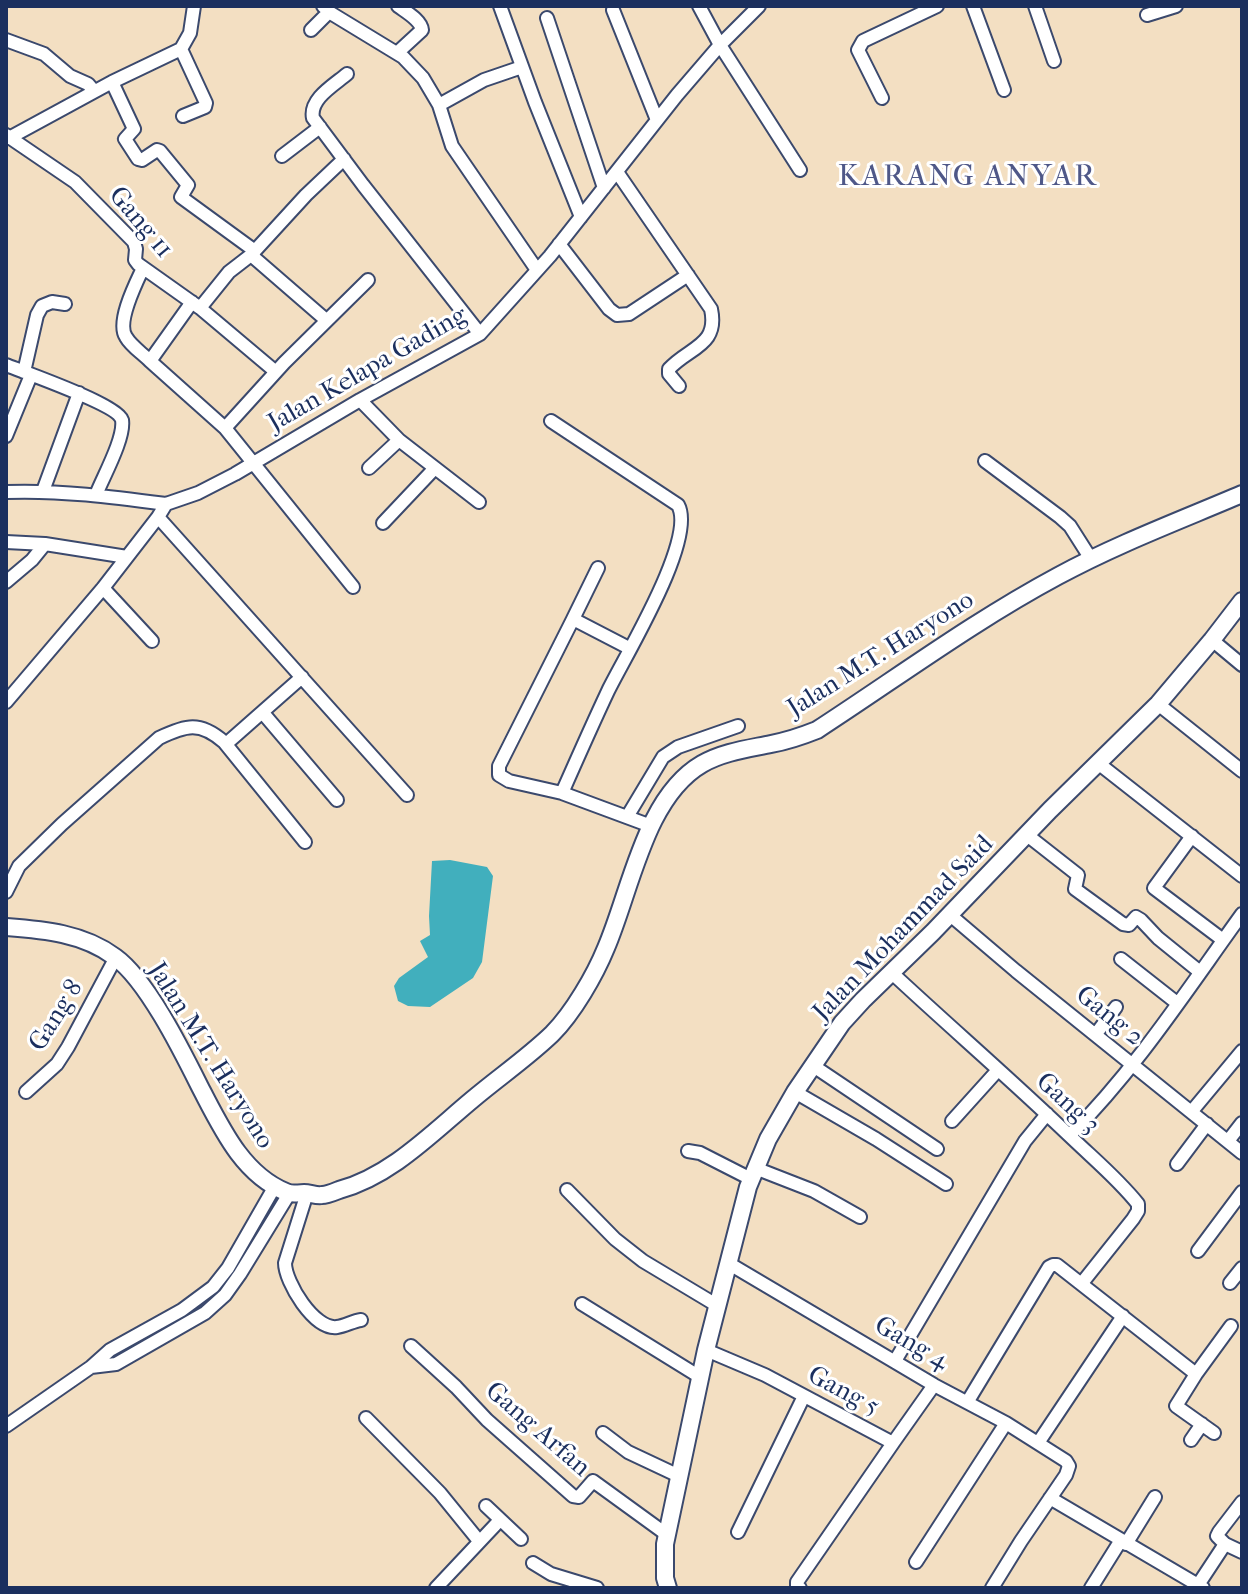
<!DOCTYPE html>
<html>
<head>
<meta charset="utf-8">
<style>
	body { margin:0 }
	#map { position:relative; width:1248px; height:1594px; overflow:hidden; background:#f3dfc2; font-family:"IM FELL French Canon",serif }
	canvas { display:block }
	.frame { position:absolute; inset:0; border:8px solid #1b2f5e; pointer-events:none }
</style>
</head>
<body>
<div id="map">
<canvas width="1248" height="1594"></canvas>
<div class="frame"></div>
</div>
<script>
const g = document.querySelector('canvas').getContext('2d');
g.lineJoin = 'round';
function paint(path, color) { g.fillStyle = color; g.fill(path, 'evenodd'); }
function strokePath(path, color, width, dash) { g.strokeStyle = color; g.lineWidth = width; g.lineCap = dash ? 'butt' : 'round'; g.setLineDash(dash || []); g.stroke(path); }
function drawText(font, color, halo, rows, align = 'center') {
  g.font = font + ' "IM FELL French Canon",serif'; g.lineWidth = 6; g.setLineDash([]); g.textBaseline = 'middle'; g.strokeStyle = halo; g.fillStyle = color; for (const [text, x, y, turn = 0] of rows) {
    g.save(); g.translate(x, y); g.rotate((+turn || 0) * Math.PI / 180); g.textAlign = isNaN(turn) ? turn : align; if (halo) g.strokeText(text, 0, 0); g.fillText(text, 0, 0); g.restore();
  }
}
paint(new Path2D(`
	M 450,860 L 487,867 L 493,876 L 482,962 L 473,978 L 430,1007 L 408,1006 L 398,1001 L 394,986 L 399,978 L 428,957 L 420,941 L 430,935 L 429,916 L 432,861 Z`), '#41afbd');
const street = new Path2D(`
	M 323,6 L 329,12 L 403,57 L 423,78 L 439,105 L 452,146 L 537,270
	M 500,6 L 535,102 L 581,217
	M 699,6 L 720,45 L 800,170
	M 973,6 L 1004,90
	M 1035,6 L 1054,61
	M 613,10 L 657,120
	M 1147,15 L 1176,6
	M 547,18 L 604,188
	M 311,30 L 329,12
	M 6,40 L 44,54 L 70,76 L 88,84 L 94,91
	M 181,49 L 206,103 L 205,107 L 183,116
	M 397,53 L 422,30 C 421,20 406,12 398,6
	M 347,74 C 334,85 309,99 313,118 L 363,185 L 480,334
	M 112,82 L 134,129 L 125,139 L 138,159 L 142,160 L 157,150 L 160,151 L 188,185 L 181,197 L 255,251
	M 882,98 L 858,50 L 863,41 L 937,6
	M 439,105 L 484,80 L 522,67
	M 6,135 L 75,182 L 134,242 L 136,249 L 135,260 L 138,264 L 200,308 L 276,372
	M 9,138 L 112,82 L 181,49 L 190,33 L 194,6
	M 282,156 L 320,127
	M 617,172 L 711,309 C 719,346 689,347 669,369 L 669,374 L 679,386
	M 559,244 L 609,309 L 617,315 L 629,314 L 688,275
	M 251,255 L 326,320
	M 143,268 C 136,283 116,322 126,337 C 131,346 142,353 150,361
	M 192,302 L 150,361 L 225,428
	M 200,308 L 229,272 L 251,255 L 306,195 L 344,159
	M 6,365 C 24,372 118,405 122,420 C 125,438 103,477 96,495
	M 24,372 L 37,315 L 42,306 L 52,302 L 65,304
	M 360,400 L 399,440 L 479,502
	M 551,421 L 678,505 C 697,539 625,656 608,691 C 592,725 577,759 562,793 L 651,826
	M 6,436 L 31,375
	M 985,461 L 1060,517 L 1070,526 L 1091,559
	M 369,468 L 399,440
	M 43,491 L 79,393
	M 6,492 C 60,490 113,497 166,504
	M 158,517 L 407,795
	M 383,523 L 435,468
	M 6,542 L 45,544 L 127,557
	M 598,568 L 573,619 L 629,648
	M 6,582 L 32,560 L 45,544
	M 353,587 L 225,428 L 284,363 L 368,280
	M 103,588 L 152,641
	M 1212,640 L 1242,665
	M 6,702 L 103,588 L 158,517 L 166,504 L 198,493 L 235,474 L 360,400 L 480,334 L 550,256 L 677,95 L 720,45 L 759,6
	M 1158,704 L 1242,771
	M 263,713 L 337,800
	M 226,744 L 302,677
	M 1098,763 L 1242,876
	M 562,793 L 509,781 L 499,775 L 499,766 L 573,619
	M 627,817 L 663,757 L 678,747 L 738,726
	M 1027,835 L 1078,875 L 1075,889 L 1123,924 L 1129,925 L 1136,917 L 1141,920 L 1158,938 L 1200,972
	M 1192,836 L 1154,888 L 1223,940
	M 6,892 L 19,866 L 62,824 L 159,738 C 186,725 200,721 224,742 L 305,842
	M 949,914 L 1016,971 L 1242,1153
	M 1121,959 L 1177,1003
	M 891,972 C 951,1028 1014,1082 1073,1139 C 1095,1160 1119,1180 1138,1204 L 1138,1211 L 1133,1219 L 1082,1283
	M 1096,1034 L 1116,1007
	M 812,1065 L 937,1149
	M 26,1092 L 57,1064 L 68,1047 L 116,957
	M 795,1092 L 876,1139 L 946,1184
	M 1192,1111 L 1242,1051
	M 952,1121 L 998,1070
	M 1070,1135 C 1136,1069 1187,990 1242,914
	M 1228,1141 L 1242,1123
	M 688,1151 L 700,1153 L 751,1179
	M 1177,1164 L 1207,1124
	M 755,1168 L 814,1191 L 860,1217
	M 567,1190 L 615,1239 L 643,1261 L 718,1306
	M 307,1193 L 285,1263 C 285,1282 314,1330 337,1327 C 345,1326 353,1321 361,1320
	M 1198,1251 L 1242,1192
	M 728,1263 L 934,1385 L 1006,1423 L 1066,1461 L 1069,1466 L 1066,1475 L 1021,1541 L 992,1588
	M 1230,1283 L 1242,1268
	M 582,1304 L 700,1377
	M 411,1346 L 456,1387 L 487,1420 L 573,1496 L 579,1497 L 593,1481 L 666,1534
	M 706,1350 L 765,1375 L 893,1443 L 797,1582 L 797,1586 L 800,1588
	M 895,1361 L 1025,1141 L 1047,1114
	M 91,1367 L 116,1364 L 205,1313 L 225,1295 L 240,1274 L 289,1194
	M 1196,1374 L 1231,1326
	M 968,1401 L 1049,1267 L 1053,1265 L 1057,1265 L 1196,1374 L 1176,1406 L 1214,1433
	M 366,1418 L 440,1493 L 479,1541
	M 6,1426 L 91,1367 L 110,1350 L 182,1310 L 213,1287 L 228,1268 L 275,1186
	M 603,1433 L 628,1452 L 679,1476
	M 1191,1440 L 1202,1424
	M 893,1443 L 934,1385
	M 1038,1443 L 1123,1316
	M 1050,1498 L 1203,1588
	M 486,1506 L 521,1539
	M 738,1532 L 804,1396
	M 1126,1544 L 1155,1497
	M 1225,1544 L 1242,1552
	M 916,1562 L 1006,1423
	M 533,1563 L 551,1574 L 597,1588
	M 436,1588 L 500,1520
	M 1091,1588 L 1121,1540
	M 1196,1588 L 1225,1544 L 1217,1536 L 1219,1532 L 1242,1502`);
const secondary = new Path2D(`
	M 6,927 C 44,930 83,933 115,957 C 147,980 182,1051 200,1087 C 221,1127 242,1174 286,1192 C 292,1195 297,1193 304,1193 C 310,1193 316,1196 322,1195 C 327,1195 334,1192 339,1190 C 391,1176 432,1133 473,1099 C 499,1077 527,1058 552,1034 C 573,1013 595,975 606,948 C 631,890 645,797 702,764 C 723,752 747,749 771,744 C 787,741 802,736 817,730 C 897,678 974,621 1058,576 C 1117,544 1181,520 1242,494
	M 668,1588 L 665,1578 L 665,1544 L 706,1350 L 748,1187 L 768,1139 L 795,1092 L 842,1023 L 863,1000 L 933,932 L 1050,810 L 1158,704 L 1212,640 L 1242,601`);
strokePath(street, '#3b496d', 16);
strokePath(secondary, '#3b496d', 20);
strokePath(street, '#fff', 12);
strokePath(secondary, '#fff', 16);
drawText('26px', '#1b2f5e', '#fff', [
	["Gang 11",140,223,50],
	["Jalan Kelapa Gading",368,370,-30],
	["Jalan M.T. Haryono",881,655,-32],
	["Jalan Mohammad Said",904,929,-46],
	["Gang 8",57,1016,-58],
	["Gang 2",1109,1017,39],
	["Jalan M.T. Haryono",210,1056,58],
	["Gang 3",1067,1104,43],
	["Gang 4",911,1344,30],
	["Gang 5",843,1392,28],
	["Gang Arfan",537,1430,41]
]);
g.letterSpacing = '2px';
drawText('30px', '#4f5888', '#fff', [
	["KARANG ANYAR",968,178]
]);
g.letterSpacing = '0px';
</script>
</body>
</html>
